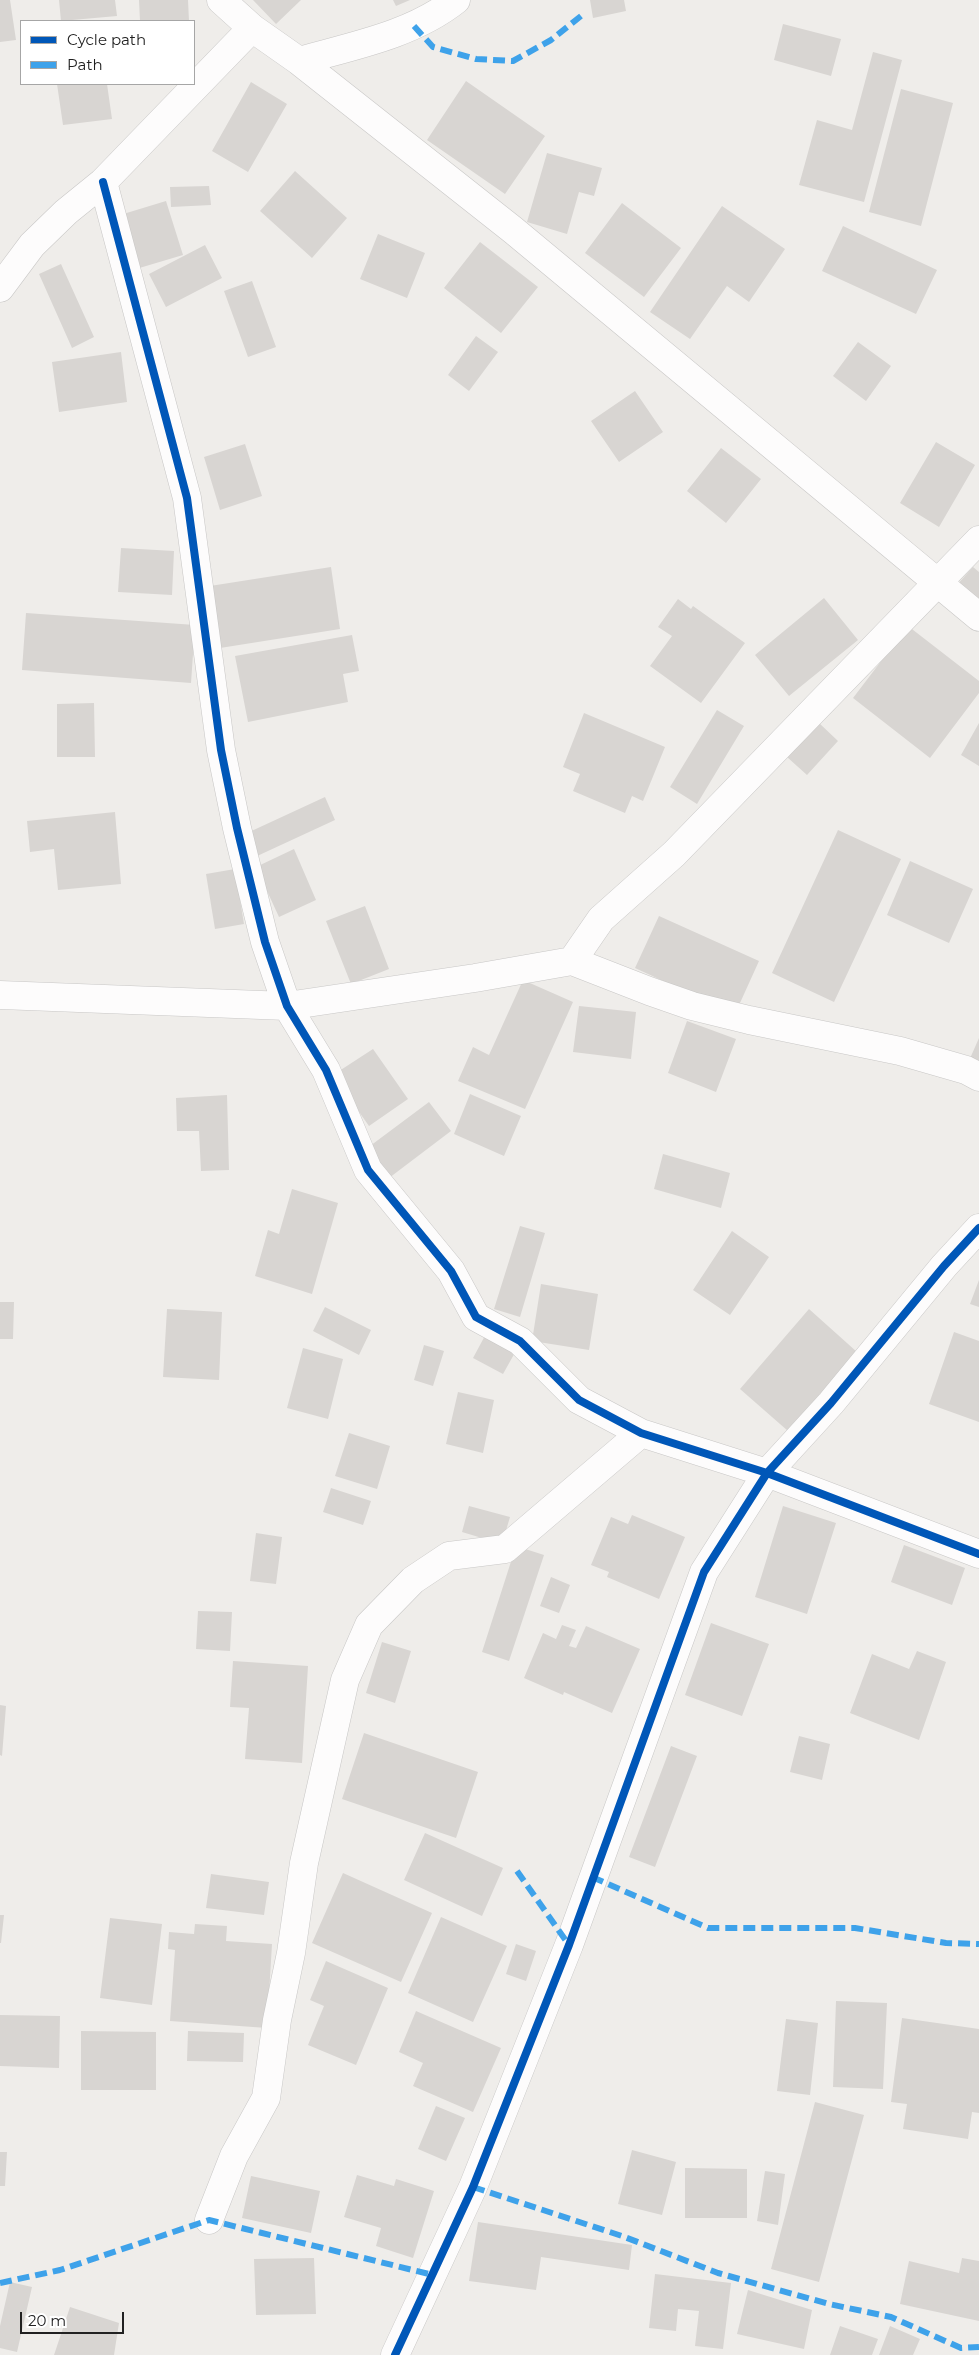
<!DOCTYPE html>
<html>
<head>
<meta charset="utf-8">
<style>
	body { margin:0 }
	#map { position:relative; width:979px; height:2355px; overflow:hidden; background:#efedea; font-family:Montserrat,sans-serif }
	canvas { display:block }
	.legend { position:absolute; left:20px; top:20px; width:175px; height:65px; box-sizing:border-box; background:#fff; border:1px solid #a6a6a6; margin:0; padding:6px 9px; list-style:none; font-size:15px; color:#212121 }
	.legend li { display:flex; align-items:center; gap:10px; height:25px }
	.legend b { width:25px; border:1px solid #a6a6a6 }
	.scale { position:absolute; left:20px; top:2312px; width:104px; height:22px; box-sizing:border-box; border:2px solid #212121; border-top:0; padding-left:6px; font-size:15px; line-height:18px; white-space:nowrap; color:#212121; -webkit-text-stroke:4px #fff; paint-order:stroke }
</style>
</head>
<body>
<div id="map">
<canvas width="979" height="2355"></canvas>
<ul class="legend">
<li><b style="height:6px;background:#0057b8"></b>Cycle path</li>
<li><b style="height:6px;background:#3ea2ea"></b>Path</li>
</ul>
<div class="scale">20 m</div>
</div>
<script>
const g = document.querySelector('canvas').getContext('2d');
g.lineJoin = 'round';
function paint(path, color) { g.fillStyle = color; g.fill(path, 'evenodd'); }
function strokePath(path, color, width, dash) { g.strokeStyle = color; g.lineWidth = width; g.lineCap = dash ? 'butt' : 'round'; g.setLineDash(dash || []); g.stroke(path); }
paint(new Path2D(`
	M 0,0 L 10,0 L 16,40 L 0,42 Z
	M 59,0 L 115,0 L 117,16 L 61,21 Z
	M 139,0 L 188,0 L 189,21 L 140,21 Z
	M 253,0 L 301,0 L 276,24 Z
	M 393,0 L 410,0 L 396,6 Z
	M 590,0 L 624,0 L 626,11 L 593,18 Z
	M 783,24 L 841,39 L 831,76 L 774,60 Z
	M 873,52 L 902,60 L 864,202 L 799,185 L 817,120 L 852,130 Z
	M 466,81 L 545,136 L 505,194 L 427,140 Z
	M 251,82 L 287,104 L 248,172 L 212,151 Z
	M 57,84 L 107,84 L 112,119 L 63,125 Z
	M 901,89 L 953,103 L 921,226 L 869,212 Z
	M 547,153 L 602,168 L 594,196 L 579,192 L 567,234 L 527,222 Z
	M 295,171 L 347,218 L 312,258 L 260,211 Z
	M 209,186 L 211,205 L 171,207 L 170,187 Z
	M 166,201 L 183,255 L 136,269 L 120,215 Z
	M 622,203 L 681,248 L 644,297 L 585,253 Z
	M 722,206 L 785,249 L 749,302 L 727,286 L 690,339 L 650,312 Z
	M 843,226 L 937,270 L 916,314 L 822,271 Z
	M 378,234 L 425,253 L 407,298 L 360,279 Z
	M 480,242 L 538,287 L 501,333 L 444,288 Z
	M 205,245 L 222,278 L 166,307 L 149,274 Z
	M 61,264 L 94,337 L 72,348 L 39,274 Z
	M 252,281 L 276,347 L 248,357 L 224,291 Z
	M 476,336 L 498,352 L 469,391 L 448,375 Z
	M 858,342 L 891,366 L 866,401 L 833,376 Z
	M 121,352 L 127,402 L 59,412 L 52,362 Z
	M 635,391 L 663,432 L 619,462 L 591,421 Z
	M 936,442 L 975,465 L 939,527 L 900,503 Z
	M 245,444 L 262,496 L 220,510 L 204,457 Z
	M 721,448 L 761,479 L 726,523 L 687,491 Z
	M 121,548 L 174,551 L 172,595 L 118,592 Z
	M 331,567 L 340,629 L 220,648 L 210,586 Z
	M 973,567 L 979,572 L 979,609 L 955,587 Z
	M 824,598 L 858,640 L 789,696 L 755,655 Z
	M 678,599 L 691,609 L 693,606 L 745,643 L 701,703 L 650,666 L 672,636 L 658,627 Z
	M 26,613 L 195,625 L 191,683 L 22,670 Z
	M 908,626 L 979,681 L 979,693 L 930,758 L 853,698 Z
	M 352,635 L 359,671 L 343,674 L 348,702 L 248,722 L 235,656 Z
	M 94,703 L 95,757 L 57,757 L 57,704 Z
	M 717,710 L 744,726 L 697,804 L 670,787 Z
	M 584,713 L 665,747 L 643,801 L 632,796 L 625,813 L 573,791 L 580,774 L 563,767 Z
	M 818,722 L 838,741 L 807,775 L 787,757 Z
	M 979,723 L 979,766 L 961,755 Z
	M 325,797 L 335,820 L 255,857 L 245,834 Z
	M 115,812 L 121,884 L 58,890 L 54,849 L 30,852 L 27,821 Z
	M 838,830 L 901,859 L 834,1002 L 772,973 Z
	M 294,849 L 316,900 L 279,917 L 256,867 Z
	M 910,861 L 973,889 L 949,943 L 887,915 Z
	M 235,869 L 244,924 L 215,929 L 206,874 Z
	M 365,906 L 389,969 L 351,984 L 326,921 Z
	M 659,916 L 759,961 L 735,1014 L 635,968 Z
	M 523,980 L 573,1002 L 525,1109 L 458,1081 L 473,1047 L 489,1055 Z
	M 579,1006 L 636,1012 L 631,1059 L 573,1052 Z
	M 687,1021 L 736,1039 L 716,1092 L 668,1073 Z
	M 979,1038 L 979,1067 L 968,1063 Z
	M 373,1049 L 408,1099 L 369,1126 L 333,1075 Z
	M 470,1094 L 521,1116 L 504,1156 L 454,1134 Z
	M 227,1095 L 229,1170 L 201,1171 L 199,1131 L 177,1131 L 176,1098 Z
	M 429,1102 L 451,1131 L 389,1178 L 366,1149 Z
	M 663,1154 L 730,1173 L 721,1208 L 654,1189 Z
	M 292,1189 L 338,1203 L 312,1294 L 255,1276 L 268,1230 L 279,1234 Z
	M 520,1226 L 545,1233 L 520,1317 L 494,1309 Z
	M 732,1231 L 769,1257 L 730,1315 L 693,1290 Z
	M 979,1280 L 979,1307 L 970,1304 Z
	M 541,1284 L 598,1294 L 589,1350 L 532,1341 Z
	M 0,1302 L 14,1302 L 13,1339 L 0,1339 Z
	M 325,1307 L 371,1330 L 359,1355 L 313,1331 Z
	M 167,1309 L 222,1312 L 219,1380 L 163,1377 Z
	M 809,1309 L 857,1352 L 788,1431 L 740,1389 Z
	M 487,1332 L 517,1349 L 503,1374 L 473,1358 Z
	M 954,1332 L 979,1341 L 979,1422 L 929,1404 Z
	M 424,1345 L 444,1351 L 433,1386 L 414,1380 Z
	M 303,1348 L 343,1359 L 328,1419 L 287,1408 Z
	M 458,1392 L 494,1400 L 483,1453 L 446,1444 Z
	M 349,1433 L 390,1446 L 377,1489 L 335,1476 Z
	M 331,1488 L 371,1501 L 363,1525 L 323,1512 Z
	M 469,1506 L 510,1517 L 502,1544 L 462,1532 Z
	M 783,1506 L 836,1523 L 807,1614 L 755,1597 Z
	M 632,1515 L 685,1537 L 659,1599 L 607,1577 L 609,1572 L 591,1565 L 611,1517 L 628,1524 Z
	M 256,1533 L 282,1537 L 276,1584 L 250,1581 Z
	M 904,1545 L 965,1568 L 952,1605 L 891,1582 Z
	M 516,1546 L 544,1555 L 509,1661 L 482,1652 Z
	M 551,1577 L 570,1585 L 559,1613 L 540,1606 Z
	M 198,1611 L 232,1612 L 230,1651 L 196,1649 Z
	M 711,1623 L 769,1644 L 742,1716 L 685,1695 Z
	M 562,1625 L 576,1630 L 569,1646 L 576,1648 L 586,1626 L 640,1649 L 612,1713 L 564,1692 L 563,1695 L 524,1678 L 543,1633 L 556,1639 Z
	M 382,1642 L 411,1651 L 395,1703 L 366,1693 Z
	M 917,1651 L 946,1662 L 919,1740 L 850,1713 L 872,1654 L 909,1669 Z
	M 233,1661 L 308,1666 L 302,1763 L 245,1759 L 249,1708 L 230,1707 Z
	M 0,1705 L 6,1706 L 2,1756 L 0,1755 Z
	M 364,1733 L 478,1772 L 456,1838 L 342,1799 Z
	M 799,1736 L 830,1744 L 822,1780 L 790,1772 Z
	M 671,1746 L 697,1756 L 655,1867 L 629,1857 Z
	M 425,1833 L 503,1868 L 482,1916 L 404,1880 Z
	M 343,1873 L 432,1913 L 401,1982 L 312,1943 Z
	M 211,1874 L 269,1882 L 264,1915 L 206,1908 Z
	M 0,1915 L 4,1915 L 1,1943 L 0,1943 Z
	M 441,1917 L 507,1946 L 473,2022 L 408,1993 Z
	M 110,1918 L 162,1924 L 152,2005 L 100,1998 Z
	M 195,1924 L 227,1926 L 226,1941 L 272,1944 L 267,2028 L 170,2021 L 175,1950 L 168,1949 L 169,1932 L 194,1934 Z
	M 516,1944 L 536,1951 L 526,1981 L 506,1974 Z
	M 326,1961 L 388,1988 L 356,2065 L 308,2045 L 324,2006 L 310,2000 Z
	M 836,2001 L 887,2003 L 883,2089 L 833,2087 Z
	M 416,2011 L 501,2048 L 473,2112 L 413,2086 L 423,2063 L 399,2052 Z
	M 0,2015 L 60,2016 L 59,2068 L 0,2066 Z
	M 902,2018 L 979,2029 L 979,2113 L 972,2112 L 968,2139 L 903,2129 L 907,2104 L 891,2102 Z
	M 786,2019 L 818,2023 L 810,2095 L 777,2091 Z
	M 81,2031 L 156,2032 L 156,2090 L 81,2090 Z
	M 188,2031 L 244,2033 L 243,2062 L 187,2061 Z
	M 815,2102 L 864,2115 L 819,2282 L 771,2269 Z
	M 436,2106 L 465,2118 L 446,2161 L 418,2149 Z
	M 632,2150 L 676,2162 L 662,2215 L 618,2204 Z
	M 0,2152 L 7,2152 L 5,2186 L 0,2186 Z
	M 685,2168 L 747,2169 L 747,2218 L 685,2218 Z
	M 765,2171 L 785,2174 L 778,2225 L 757,2221 Z
	M 357,2175 L 394,2186 L 396,2179 L 434,2191 L 413,2258 L 376,2246 L 381,2228 L 344,2217 Z
	M 251,2176 L 320,2191 L 311,2233 L 242,2218 Z
	M 478,2222 L 632,2245 L 629,2270 L 541,2257 L 536,2290 L 469,2281 Z
	M 314,2258 L 316,2314 L 256,2315 L 254,2259 Z
	M 962,2258 L 979,2261 L 979,2321 L 900,2304 L 909,2261 L 959,2273 Z
	M 655,2274 L 731,2283 L 723,2349 L 695,2346 L 699,2311 L 678,2309 L 676,2331 L 649,2328 Z
	M 10,2282 L 32,2287 L 17,2352 L 0,2348 L 0,2326 Z
	M 748,2290 L 812,2310 L 804,2349 L 737,2334 Z
	M 70,2307 L 119,2323 L 114,2355 L 54,2355 Z
	M 840,2326 L 878,2339 L 872,2355 L 830,2355 Z
	M 890,2326 L 920,2339 L 913,2355 L 879,2355 Z`), '#d8d5d2');
const minor = new Path2D(`
	M 221,0 L 252,28 L 299,61 L 513,230 L 979,617
	M 299,61 C 352,46 412,35 456,0
	M 103,182 L 187,498 L 221,750 L 237,828 L 265,942 L 287,1006 L 326,1070 L 368,1170 L 451,1271 L 476,1317 L 520,1341 L 579,1400 L 641,1433 L 767,1473 L 979,1554
	M 0,288 L 32,245 L 66,212 L 103,182 L 252,28
	M 572,961 L 601,919 L 674,854 L 979,540
	M 0,995 L 287,1006 L 475,978 L 572,961 L 649,991 L 692,1006 L 749,1020 L 900,1051 L 966,1070 L 979,1077
	M 209,2220 L 234,2156 L 266,2098 L 277,2020 L 291,1953 L 304,1863 L 345,1680 L 369,1625 L 413,1580 L 449,1556 L 505,1549 L 641,1433
	M 395,2355 L 473,2187 L 569,1945 L 704,1572 L 767,1473 L 831,1403 L 944,1266 L 979,1228`);
strokePath(minor, '#c8c7c6', 29);
strokePath(minor, '#fdfcfc', 28);
strokePath(new Path2D(`
	M 414,26 L 433,47 L 476,59 L 513,61 L 551,40 L 581,16
	M 517,1871 L 569,1945
	M 592,1877 L 708,1928 L 855,1928 L 946,1943 L 979,1944
	M 473,2187 L 622,2236 L 718,2273 L 829,2304 L 891,2317 L 961,2348 L 979,2347
	M 0,2283 L 60,2270 L 209,2220 L 433,2275`), '#3ea2ea', 6, [12, 6]);
strokePath(new Path2D(`
	M 103,182 L 187,498 L 221,750 L 237,828 L 265,942 L 287,1006 L 326,1070 L 368,1170 L 451,1271 L 476,1317 L 520,1341 L 579,1400 L 641,1433 L 767,1473 L 979,1554
	M 395,2355 L 473,2187 L 569,1945 L 704,1572 L 767,1473 L 831,1403 L 944,1266 L 979,1228`), '#0057b8', 8);
</script>
</body>
</html>
